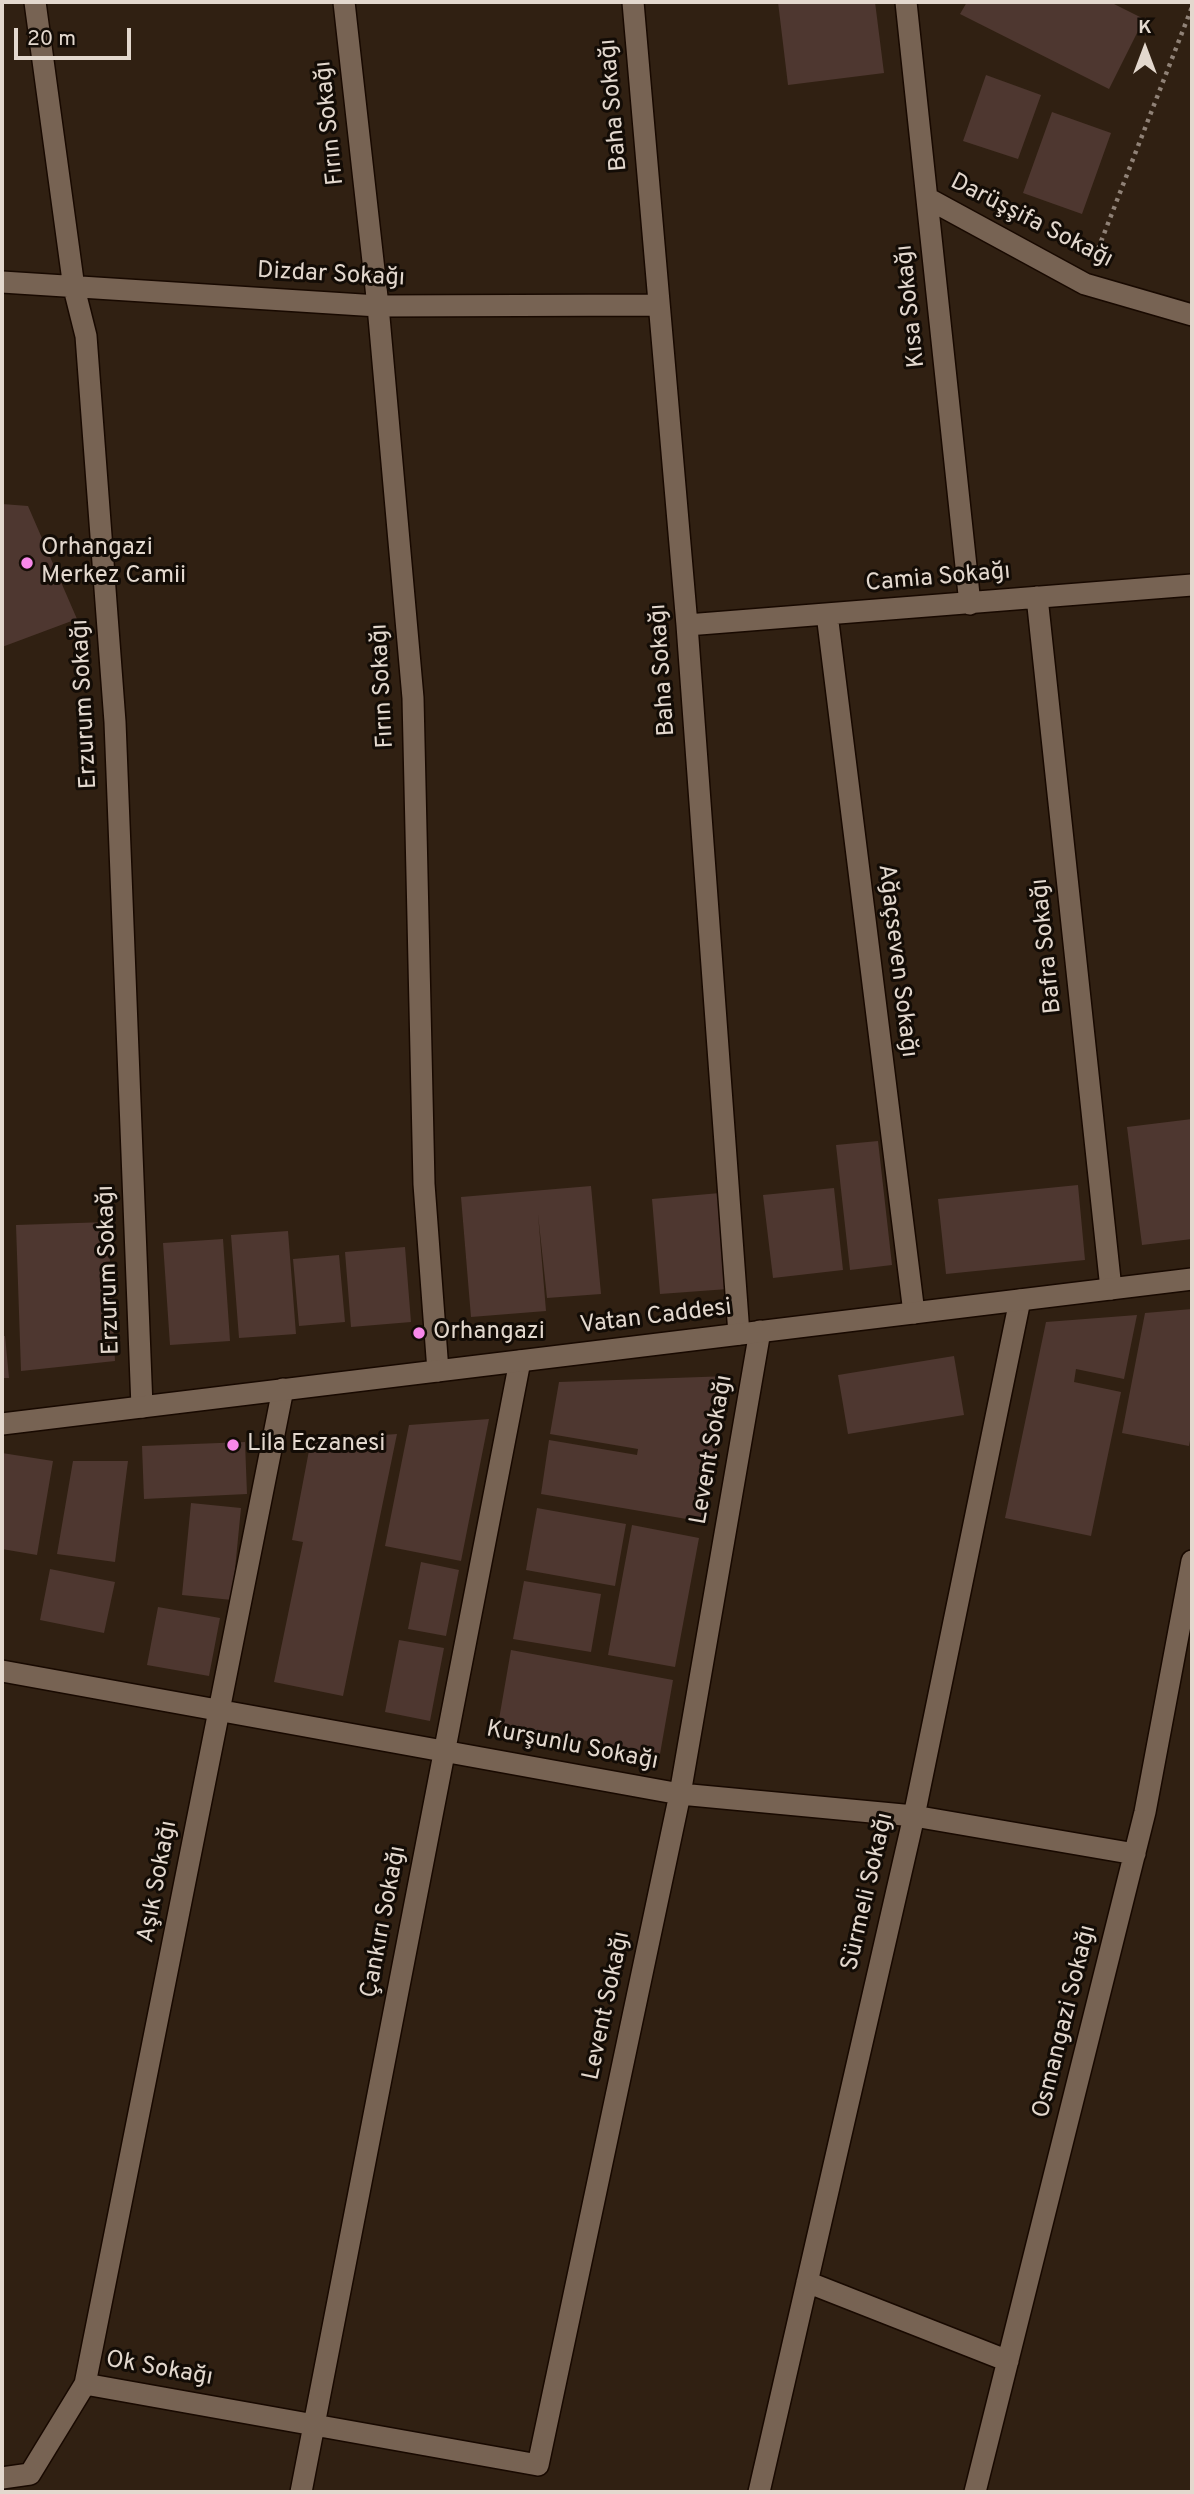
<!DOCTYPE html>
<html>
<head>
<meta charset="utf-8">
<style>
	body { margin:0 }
	#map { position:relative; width:1194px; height:2494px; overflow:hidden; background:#302012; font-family:Overpass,sans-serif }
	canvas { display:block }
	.frame { position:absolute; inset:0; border:4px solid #e3d8ce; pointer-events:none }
	.north { position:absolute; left:1110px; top:14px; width:70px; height:70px; -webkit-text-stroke:5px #130c06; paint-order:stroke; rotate:0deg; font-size:19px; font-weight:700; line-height:28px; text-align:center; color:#e3d8ce }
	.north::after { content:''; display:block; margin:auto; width:24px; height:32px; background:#e3d8ce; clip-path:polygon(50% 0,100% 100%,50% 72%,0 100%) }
	.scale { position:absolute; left:14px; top:28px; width:117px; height:32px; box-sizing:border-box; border:4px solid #e3d8ce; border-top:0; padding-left:9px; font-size:21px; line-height:24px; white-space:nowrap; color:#e3d8ce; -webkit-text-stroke:5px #130c06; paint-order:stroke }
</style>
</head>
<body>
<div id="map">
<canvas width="1194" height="2494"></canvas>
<div class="frame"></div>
<div class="north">K</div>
<div class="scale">20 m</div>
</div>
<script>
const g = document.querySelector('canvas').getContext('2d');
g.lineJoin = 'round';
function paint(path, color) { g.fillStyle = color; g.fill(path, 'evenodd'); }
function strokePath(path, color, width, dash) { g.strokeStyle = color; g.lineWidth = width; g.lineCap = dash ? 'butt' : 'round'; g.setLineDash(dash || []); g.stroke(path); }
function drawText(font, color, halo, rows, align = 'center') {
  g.font = font + ' Overpass,sans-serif'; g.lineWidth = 6; g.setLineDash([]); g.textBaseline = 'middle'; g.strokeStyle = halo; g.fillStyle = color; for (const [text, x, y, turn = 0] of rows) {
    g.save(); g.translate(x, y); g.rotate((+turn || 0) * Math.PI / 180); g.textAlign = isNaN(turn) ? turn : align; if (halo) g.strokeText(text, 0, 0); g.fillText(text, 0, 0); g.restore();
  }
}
paint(new Path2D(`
	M 778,2 L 875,2 L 884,73 L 788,85 Z
	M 967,2 L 1110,2 L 1144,19 L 1109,89 L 960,14 Z
	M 986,75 L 1041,95 L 1018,159 L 963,141 Z
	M 1052,112 L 1111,133 L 1082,214 L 1023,193 Z
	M 2,504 L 28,506 L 77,619 L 2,647 Z
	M 1192,1119 L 1192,1239 L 1142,1245 L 1127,1127 Z
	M 878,1141 L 892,1265 L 850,1270 L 836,1145 Z
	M 1078,1185 L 1085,1260 L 946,1274 L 938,1199 Z
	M 591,1186 L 601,1294 L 547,1298 L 538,1214 L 546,1311 L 471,1317 L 461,1197 Z
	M 834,1188 L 843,1270 L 773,1278 L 763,1195 Z
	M 720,1193 L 728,1289 L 660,1294 L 652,1199 Z
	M 108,1222 L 115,1361 L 21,1371 L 16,1225 Z
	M 288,1231 L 296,1334 L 239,1338 L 231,1235 Z
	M 223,1239 L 230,1341 L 170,1345 L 163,1243 Z
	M 405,1247 L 411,1322 L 351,1327 L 345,1252 Z
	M 339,1255 L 345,1322 L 299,1326 L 293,1259 Z
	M 1192,1309 L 1192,1430 L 1189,1446 L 1122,1433 L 1145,1313 Z
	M 1137,1315 L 1124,1379 L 1076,1369 L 1074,1382 L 1121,1392 L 1091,1536 L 1005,1518 L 1046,1322 Z
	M 2,1336 L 5,1336 L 9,1378 L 2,1378 Z
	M 954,1356 L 964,1415 L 848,1434 L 838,1375 Z
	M 730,1376 L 704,1522 L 541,1494 L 549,1440 L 637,1455 L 638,1449 L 550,1434 L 559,1382 Z
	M 489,1419 L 461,1561 L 385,1546 L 409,1425 Z
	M 397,1434 L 343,1696 L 274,1682 L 303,1542 L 292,1540 L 311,1440 Z
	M 245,1442 L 247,1494 L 144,1499 L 142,1446 Z
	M 2,1453 L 53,1461 L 37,1555 L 2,1549 Z
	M 73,1461 L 128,1461 L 115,1562 L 57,1554 Z
	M 191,1503 L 241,1508 L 232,1600 L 182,1595 Z
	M 537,1508 L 626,1524 L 615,1586 L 526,1570 Z
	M 632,1525 L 699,1538 L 675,1667 L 608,1655 Z
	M 421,1562 L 459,1570 L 446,1636 L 408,1629 Z
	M 50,1569 L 115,1582 L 104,1633 L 40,1620 Z
	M 524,1581 L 601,1594 L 591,1652 L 513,1639 Z
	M 158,1607 L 220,1618 L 209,1676 L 147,1665 Z
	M 399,1640 L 444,1648 L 430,1721 L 385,1712 Z
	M 511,1650 L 673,1680 L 660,1754 L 498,1725 Z`), '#4e3730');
const street = new Path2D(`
	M 35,2 L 74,288 L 86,336 L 115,722 L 142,1407
	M 344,2 L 378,306 L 413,698 L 424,1184 L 438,1371
	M 633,2 L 687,625 L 739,1334
	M 906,2 L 970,604
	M 927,198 L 1085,284 L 1192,315
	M 2,282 L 378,306 L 659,305
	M 1037,597 L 1111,1289
	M 827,614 L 914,1313
	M 687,625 L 1192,585
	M 2,1671 L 680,1794 L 914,1816 L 1135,1854
	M 807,2282 L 1008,2361
	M 85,2384 L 538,2465 L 680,1794 L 760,1331
	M 2,2478 L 30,2474 L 85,2384 L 283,1389
	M 301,2492 L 520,1361
	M 759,2492 L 914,1816 L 1020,1300
	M 975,2492 L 1145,1812 L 1192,1561`);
const secondary = new Path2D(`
	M 2,1424 L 1192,1279`);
strokePath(street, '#180900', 24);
strokePath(secondary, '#180900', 24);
strokePath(new Path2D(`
	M 1095,257 L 1192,7`), '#908277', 4.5, [3.5, 5]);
strokePath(street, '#776353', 21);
strokePath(secondary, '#776353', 21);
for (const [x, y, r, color] of [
	[27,563,7,"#f888ea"],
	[419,1333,7,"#f888ea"],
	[233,1445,7,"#f888ea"]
]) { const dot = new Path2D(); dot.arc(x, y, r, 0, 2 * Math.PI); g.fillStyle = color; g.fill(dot); strokePath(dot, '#130c06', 2.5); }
drawText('24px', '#e3d8ce', '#130c06', [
	["Baha Sokağı",615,105,-95],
	["Fırın Sokağı",331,123,-96],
	["Darüşşifa Sokağı",1031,222,27],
	["Dizdar Sokağı",331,276,3],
	["Kısa Sokağı",912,306,-96],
	["Camia Sokağı",938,579,-5],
	["Baha Sokağı",664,670,-94],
	["Fırın Sokağı",384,686,-93],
	["Erzurum Sokağı",86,704,-93],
	["Bafra Sokağı",1048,946,-96],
	["Ağaçseven Sokağı",896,961,83],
	["Erzurum Sokağı",110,1270,-92],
	["Vatan Caddesi",656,1318,-7],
	["Levent Sokağı",713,1450,-80],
	["Kurşunlu Sokağı",572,1747,11],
	["Aşık Sokağı",159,1882,-79],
	["Sürmeli Sokağı",869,1892,-77],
	["Çankırı Sokağı",385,1922,-79],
	["Levent Sokağı",608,2006,-78],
	["Osmangazi Sokağı",1066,2022,-76],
	["Ok Sokağı",159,2370,10]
]);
drawText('24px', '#e3d8ce', '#130c06', [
	["Orhangazi",41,549],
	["Merkez Camii",41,577],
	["Orhangazi",433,1333],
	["Lila Eczanesi",247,1445]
], 'left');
</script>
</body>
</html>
